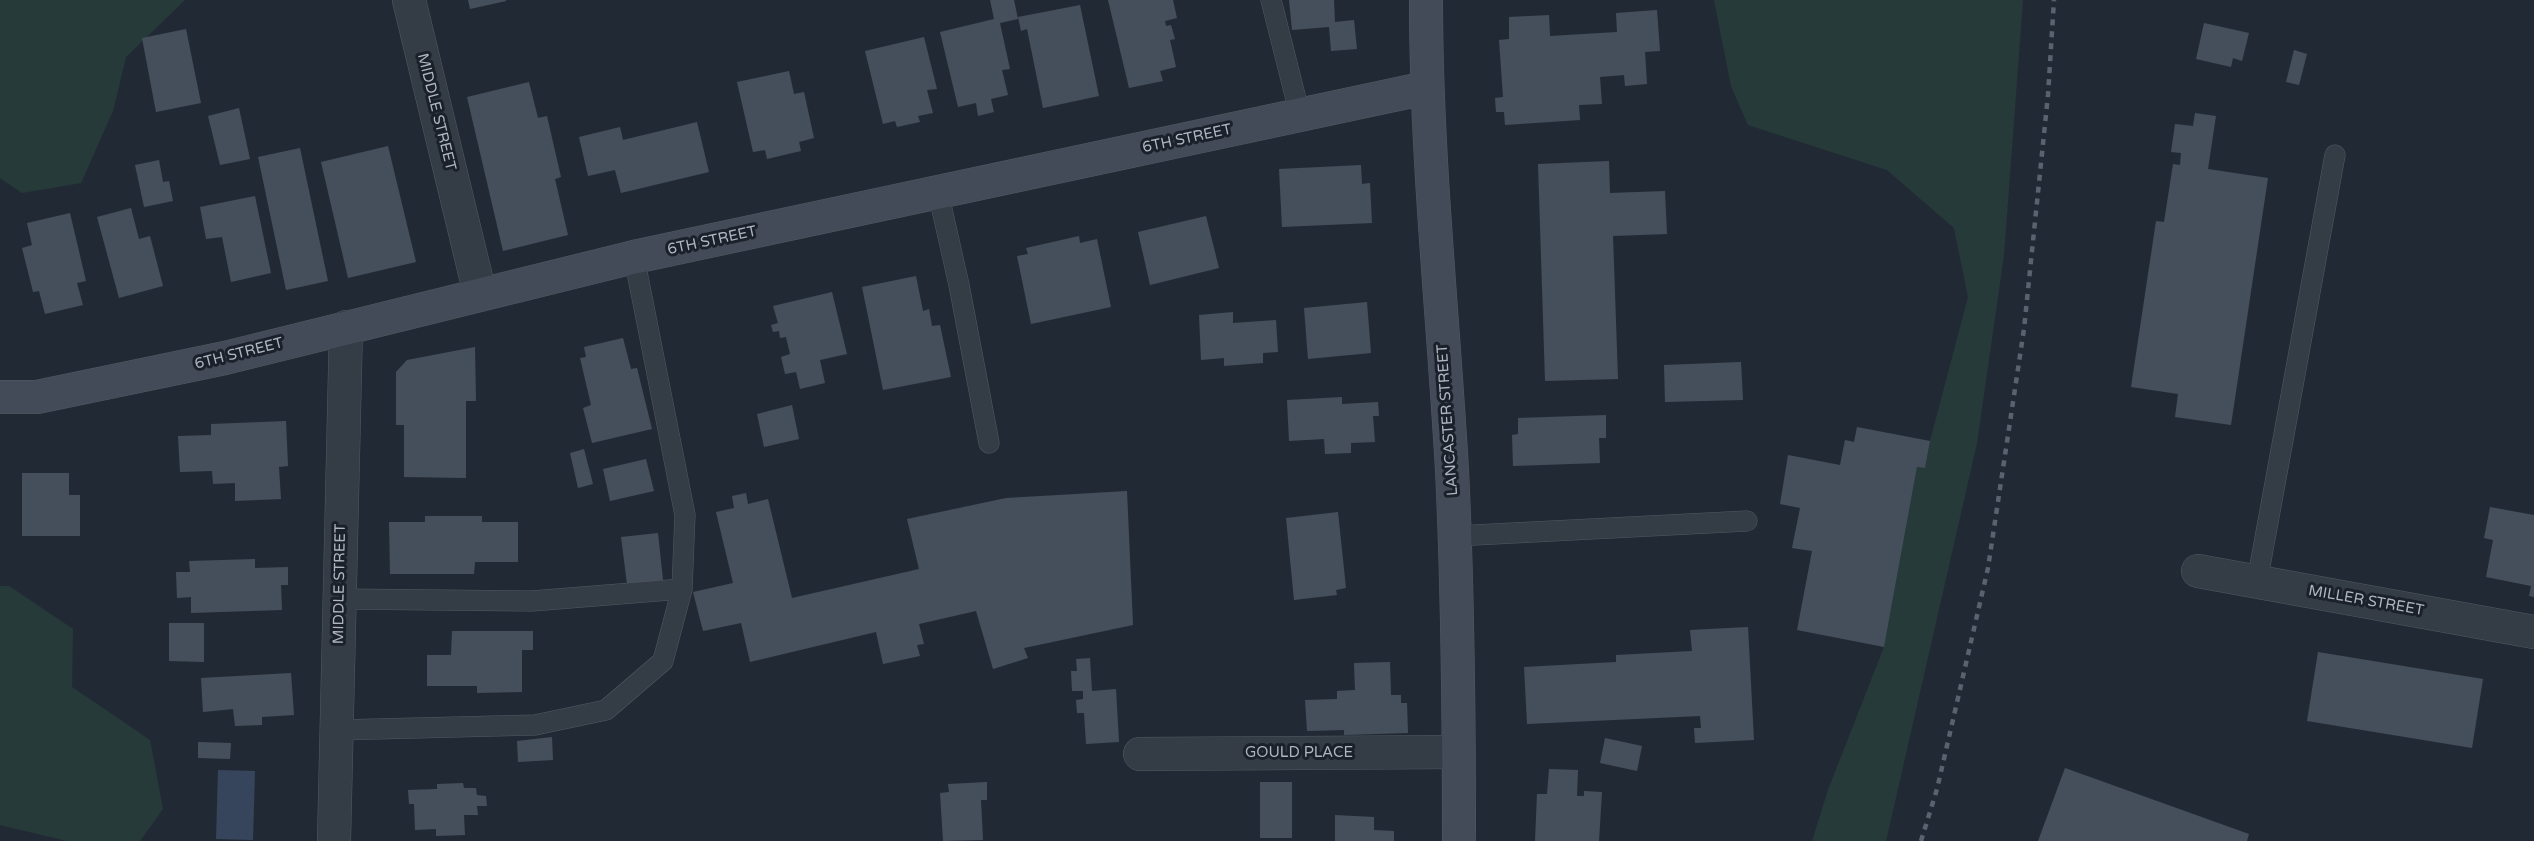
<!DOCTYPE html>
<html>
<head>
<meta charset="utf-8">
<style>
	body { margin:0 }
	canvas { display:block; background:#212a34 }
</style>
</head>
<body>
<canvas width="2534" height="841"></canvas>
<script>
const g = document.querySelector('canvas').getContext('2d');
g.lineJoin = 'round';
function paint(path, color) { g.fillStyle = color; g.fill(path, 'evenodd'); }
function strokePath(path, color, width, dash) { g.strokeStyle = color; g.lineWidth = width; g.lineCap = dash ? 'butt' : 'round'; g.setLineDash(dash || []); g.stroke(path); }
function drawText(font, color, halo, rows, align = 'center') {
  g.font = font + ' "Varela Round",sans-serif'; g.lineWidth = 6; g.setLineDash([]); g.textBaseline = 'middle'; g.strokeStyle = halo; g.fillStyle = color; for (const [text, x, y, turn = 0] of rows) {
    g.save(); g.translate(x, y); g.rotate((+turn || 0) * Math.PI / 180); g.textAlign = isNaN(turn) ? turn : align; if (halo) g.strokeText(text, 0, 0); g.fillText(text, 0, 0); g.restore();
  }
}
paint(new Path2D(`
	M 0,0 L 185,0 L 126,57 L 113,111 L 81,183 L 22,193 L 0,178 Z
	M 1714,0 L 2023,0 L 2004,255 L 1977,443 L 1886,841 L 1812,841 L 1828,790 L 1884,647 L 1917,467 L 1925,468 L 1930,441 L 1968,297 L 1954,228 L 1887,170 L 1748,125 L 1731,86 Z
	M 0,586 L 9,586 L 73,629 L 72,687 L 150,740 L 163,809 L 140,841 L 67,841 L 0,825 Z`), '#273a3a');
paint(new Path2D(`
	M 218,770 L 255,771 L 253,840 L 216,839 Z`), '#36455b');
paint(new Path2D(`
	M 468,0 L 506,0 L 506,1 L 470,9 Z
	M 990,0 L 1014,0 L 1018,19 L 1000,23 L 1010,69 L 1002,70 L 1008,95 L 991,99 L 994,112 L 978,116 L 976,103 L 958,107 L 940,32 L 994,19 Z
	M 1108,0 L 1173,0 L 1177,18 L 1165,21 L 1166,26 L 1171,25 L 1175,39 L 1170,40 L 1176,67 L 1160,71 L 1163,81 L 1129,88 Z
	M 1289,0 L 1334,0 L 1335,22 L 1354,20 L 1357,49 L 1331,51 L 1329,27 L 1292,30 Z
	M 1080,5 L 1099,96 L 1043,108 L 1027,29 L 1021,31 L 1018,17 Z
	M 1657,10 L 1660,51 L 1645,52 L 1647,84 L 1625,86 L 1624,75 L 1600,77 L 1602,104 L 1579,105 L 1580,120 L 1505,125 L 1504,112 L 1496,112 L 1495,98 L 1503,97 L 1499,40 L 1509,39 L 1509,17 L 1549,15 L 1550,36 L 1617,32 L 1616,13 Z
	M 2204,23 L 2249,33 L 2242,61 L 2233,58 L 2231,67 L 2196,59 Z
	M 186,29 L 201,103 L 156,112 L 142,38 Z
	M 924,37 L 937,89 L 927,90 L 933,113 L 918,116 L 920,122 L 897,127 L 895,121 L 883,124 L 865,51 Z
	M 2294,50 L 2307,54 L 2299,85 L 2286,82 Z
	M 789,71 L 794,94 L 804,92 L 814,138 L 799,142 L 801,151 L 767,159 L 765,150 L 753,152 L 737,82 Z
	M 529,82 L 538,118 L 547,116 L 561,177 L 555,179 L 568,235 L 503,251 L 467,97 Z
	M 239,108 L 250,159 L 220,165 L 208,116 Z
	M 2195,113 L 2216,116 L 2208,169 L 2268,178 L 2231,425 L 2175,417 L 2178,394 L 2131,387 L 2156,221 L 2164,222 L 2173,164 L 2180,165 L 2181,153 L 2171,152 L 2175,124 L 2193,126 Z
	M 697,122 L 709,172 L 621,193 L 615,170 L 588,176 L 579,137 L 620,127 L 623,140 Z
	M 388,146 L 416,262 L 348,278 L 321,162 Z
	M 300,148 L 328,281 L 286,290 L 258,157 Z
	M 159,160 L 163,182 L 169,181 L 173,201 L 144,207 L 135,165 Z
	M 1609,161 L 1610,193 L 1665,191 L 1667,234 L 1613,236 L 1618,379 L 1545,381 L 1538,164 Z
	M 1361,165 L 1362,184 L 1370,183 L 1372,223 L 1282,227 L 1279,169 Z
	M 255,196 L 271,273 L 231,282 L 222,237 L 206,239 L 200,207 Z
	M 131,208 L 139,239 L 150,236 L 163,286 L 119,298 L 97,217 Z
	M 70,213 L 86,281 L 77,283 L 83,305 L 45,314 L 39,291 L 33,292 L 22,248 L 32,245 L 27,223 Z
	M 1206,216 L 1219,268 L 1150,285 L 1138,232 Z
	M 1079,236 L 1080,243 L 1097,239 L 1111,307 L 1031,324 L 1017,256 L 1028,254 L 1026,248 Z
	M 916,276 L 923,311 L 929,309 L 932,326 L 940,325 L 951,377 L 883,390 L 862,287 Z
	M 832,292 L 847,354 L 820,360 L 825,383 L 800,389 L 796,372 L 785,374 L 781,357 L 790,354 L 786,337 L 780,338 L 779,331 L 773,332 L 771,325 L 778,323 L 773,306 Z
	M 1367,302 L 1371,353 L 1308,359 L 1304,308 Z
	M 1233,312 L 1233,323 L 1276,320 L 1278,352 L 1263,353 L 1263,363 L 1224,366 L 1224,358 L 1201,360 L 1199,315 Z
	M 623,338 L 631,369 L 637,368 L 652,429 L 592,443 L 583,408 L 591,405 L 580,358 L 586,357 L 584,347 Z
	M 475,347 L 476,401 L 466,401 L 466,478 L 404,477 L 404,425 L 396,425 L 396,372 L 407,360 Z
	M 1741,362 L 1743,400 L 1665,402 L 1664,365 Z
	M 1342,397 L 1342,404 L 1378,402 L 1379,416 L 1373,416 L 1375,442 L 1351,443 L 1351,453 L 1325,454 L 1324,439 L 1289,441 L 1287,400 Z
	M 792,405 L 799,439 L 764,447 L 757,414 Z
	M 1606,415 L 1606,438 L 1599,438 L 1600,463 L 1513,466 L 1512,435 L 1518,434 L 1518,418 Z
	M 286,421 L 288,466 L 279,467 L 281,499 L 235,501 L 235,483 L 213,484 L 212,471 L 180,472 L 178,436 L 211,435 L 211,424 Z
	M 1857,427 L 1930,441 L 1925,468 L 1917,467 L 1884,647 L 1797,630 L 1812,551 L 1792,548 L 1800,508 L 1780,504 L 1788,455 L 1840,465 L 1845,440 L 1854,442 Z
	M 584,449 L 593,484 L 578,488 L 570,453 Z
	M 646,459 L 654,491 L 610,501 L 603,469 Z
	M 22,473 L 69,473 L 69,495 L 80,495 L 80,536 L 22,536 Z
	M 1127,491 L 1133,625 L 1024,648 L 1028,658 L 993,669 L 976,611 L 919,624 L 924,644 L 917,645 L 920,656 L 883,664 L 876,632 L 750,662 L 741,623 L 703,631 L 693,592 L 733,583 L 716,512 L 734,508 L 732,496 L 746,493 L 748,504 L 768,499 L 792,598 L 919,569 L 907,519 L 1006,498 Z
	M 2490,507 L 2534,515 L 2534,597 L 2529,596 L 2531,586 L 2486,577 L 2493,540 L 2484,538 Z
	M 1338,512 L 1346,588 L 1336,590 L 1337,595 L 1294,600 L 1286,518 Z
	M 425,516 L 482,516 L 482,522 L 518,522 L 518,562 L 475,562 L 474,574 L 390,574 L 389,522 L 425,522 Z
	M 658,533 L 663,580 L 627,584 L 621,537 Z
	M 255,559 L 255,568 L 288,567 L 288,585 L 281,585 L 282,610 L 191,613 L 191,597 L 177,598 L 176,572 L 190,572 L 189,561 Z
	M 169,623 L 204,623 L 204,662 L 169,661 Z
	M 1748,627 L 1754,740 L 1695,743 L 1694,728 L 1701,728 L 1700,716 L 1527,724 L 1524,667 L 1616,662 L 1616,655 L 1692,651 L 1690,630 Z
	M 452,631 L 533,631 L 533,650 L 522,650 L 522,692 L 477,693 L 477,686 L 427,686 L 427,655 L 451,655 Z
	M 2318,652 L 2483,679 L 2472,748 L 2307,721 Z
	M 1090,658 L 1092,691 L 1116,689 L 1119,742 L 1086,744 L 1084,713 L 1077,713 L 1076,700 L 1083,699 L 1083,691 L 1072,691 L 1071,671 L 1077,671 L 1076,659 Z
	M 1390,662 L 1391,695 L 1401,695 L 1401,703 L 1407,703 L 1408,733 L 1344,735 L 1344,730 L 1307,731 L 1305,700 L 1337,699 L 1337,691 L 1355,690 L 1354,663 Z
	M 291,673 L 294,715 L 262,717 L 262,725 L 235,726 L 233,709 L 203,712 L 201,678 Z
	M 552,737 L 553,760 L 518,762 L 517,741 Z
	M 1605,738 L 1642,746 L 1637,771 L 1600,763 Z
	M 198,742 L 231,743 L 230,759 L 198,758 Z
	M 2065,768 L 2249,834 L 2247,841 L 2038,841 Z
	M 1549,769 L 1578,770 L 1577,796 L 1584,796 L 1584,791 L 1602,792 L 1599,841 L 1535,841 L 1537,794 L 1547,794 Z
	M 987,782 L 987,800 L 981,800 L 983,840 L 943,841 L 940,793 L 949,792 L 948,784 Z
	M 1260,782 L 1292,782 L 1292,838 L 1260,838 Z
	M 463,783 L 464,788 L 476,788 L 477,795 L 486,796 L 487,806 L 477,806 L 478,815 L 464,815 L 465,835 L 436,836 L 436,829 L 415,830 L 414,804 L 409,804 L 408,790 L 437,789 L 437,784 Z
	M 1335,815 L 1374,817 L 1374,830 L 1394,831 L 1394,841 L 1335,841 Z`), '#454f5c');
const lane = new Path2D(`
	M 1271,0 L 1300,115
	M 938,192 L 959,285 L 989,443
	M 1455,536 L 1747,521
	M 2257,582 L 2335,155
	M 340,599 L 532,601 L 682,589
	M 337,730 L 535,725 L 606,710 L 663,661 L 682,589 L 685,515 L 634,257`);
const street = new Path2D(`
	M 409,0 L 480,294
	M 2198,571 L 2534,632
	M 1140,754 L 1459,752
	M 334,841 L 346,327`);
const secondary = new Path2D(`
	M 1426,0 C 1426,157 1443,313 1452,470 C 1458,594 1459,717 1459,841
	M 0,397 L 37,397 L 225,358 L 634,257 L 1426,88`);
strokePath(lane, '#525963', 21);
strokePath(street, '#525963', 34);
strokePath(secondary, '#525963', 34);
strokePath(lane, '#343c45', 20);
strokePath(street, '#343c45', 33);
strokePath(secondary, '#434b58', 33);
strokePath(new Path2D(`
	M 1921,841 L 1937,789 L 1988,568 L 2024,329 L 2048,95 L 2054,0`), '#59626e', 4.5, [6, 6]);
drawText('15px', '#afb6c2', '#1a212a', [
	["MIDDLE STREET",436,112,76],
	["6TH STREET",1187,139,-12],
	["6TH STREET",712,241,-12],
	["6TH STREET",239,354,-14],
	["LANCASTER STREET",1448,420,-94],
	["MIDDLE STREET",340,584,-89],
	["MILLER STREET",2366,601,10],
	["GOULD PLACE",1299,753]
]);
</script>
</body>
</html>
